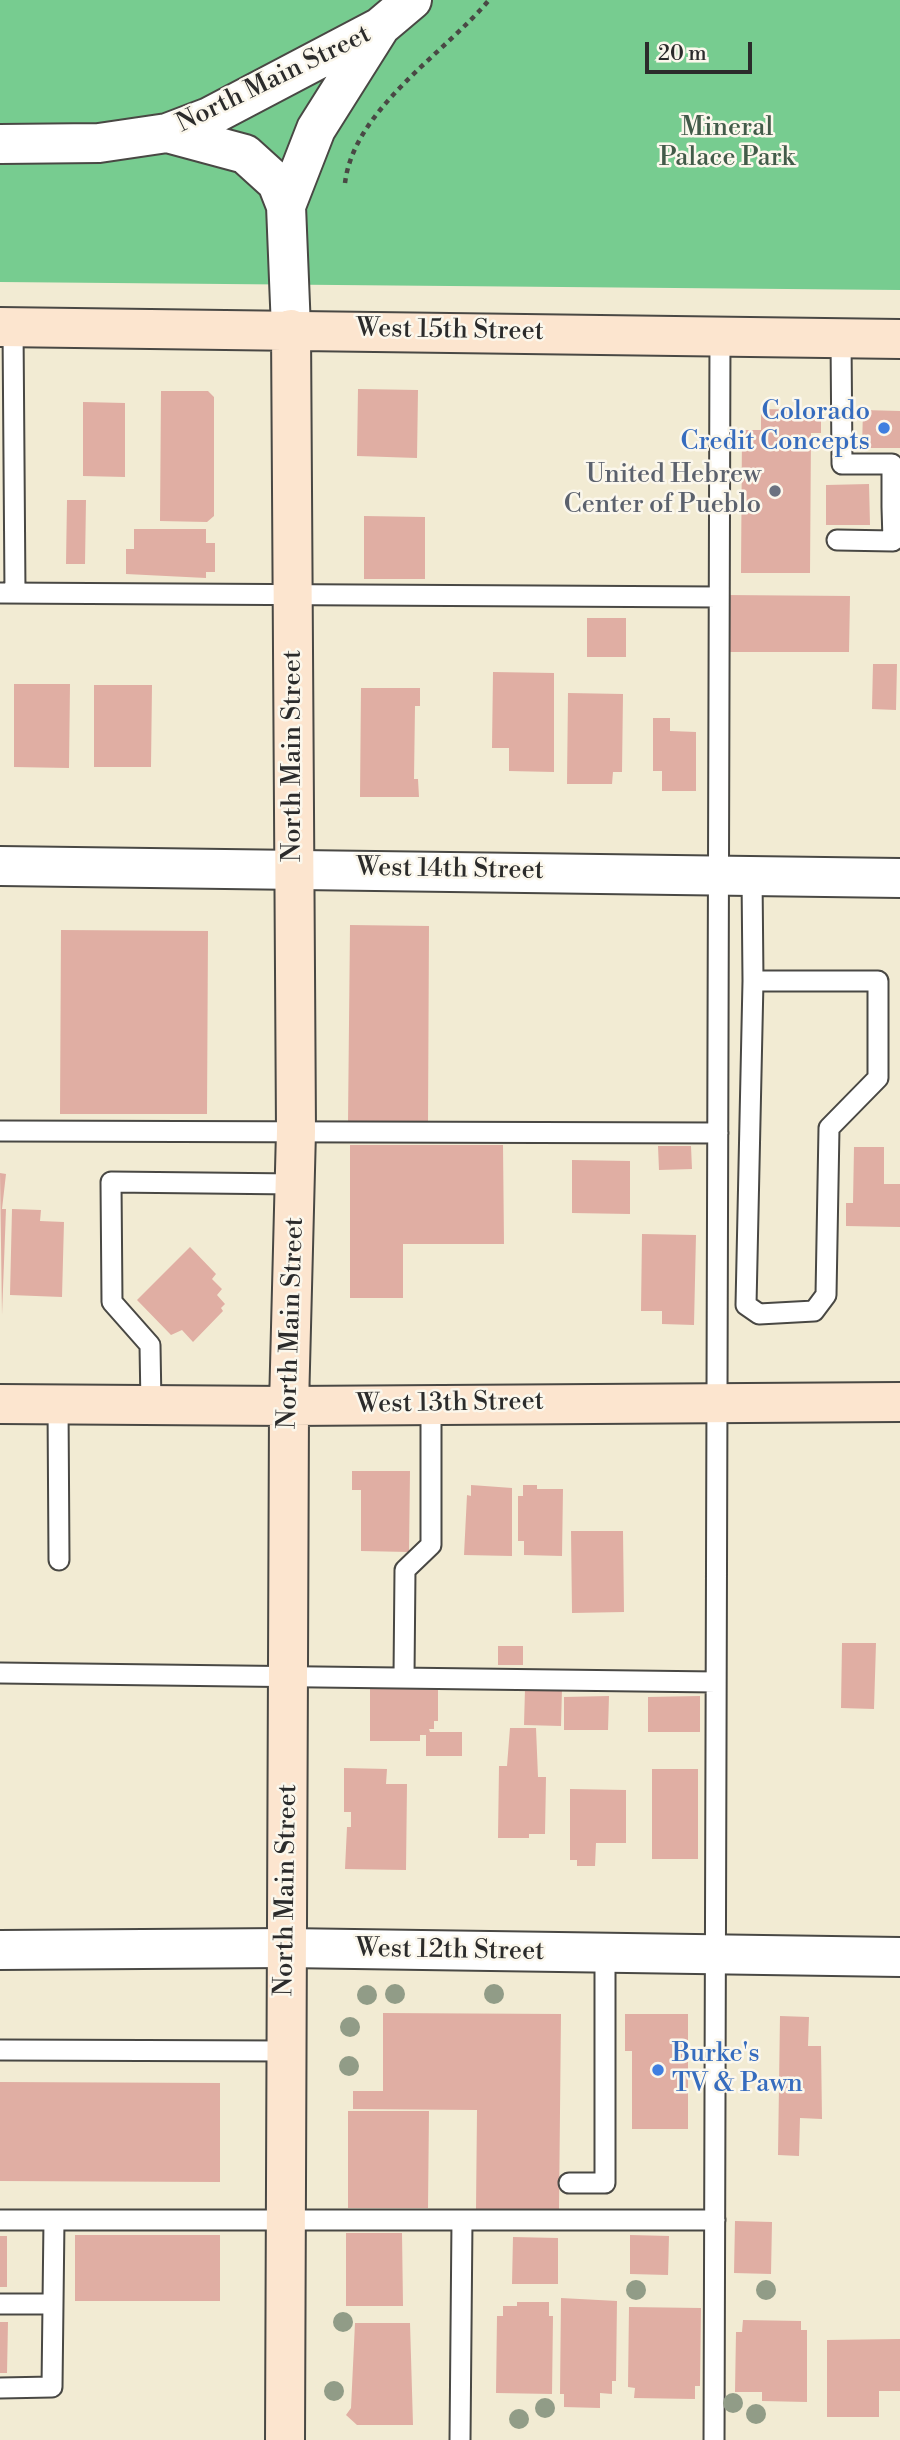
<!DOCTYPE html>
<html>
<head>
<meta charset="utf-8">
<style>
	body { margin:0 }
	#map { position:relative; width:900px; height:2440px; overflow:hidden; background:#f2ebd3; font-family:"Libre Bodoni",serif }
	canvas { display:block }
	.scale { position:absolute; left:645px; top:42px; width:107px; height:32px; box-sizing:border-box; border:4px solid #2b2b2b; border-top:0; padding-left:9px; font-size:21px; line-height:24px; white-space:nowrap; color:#2b2b2b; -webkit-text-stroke:5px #fbf7ec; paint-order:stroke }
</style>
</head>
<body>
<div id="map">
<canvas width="900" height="2440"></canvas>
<div class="scale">20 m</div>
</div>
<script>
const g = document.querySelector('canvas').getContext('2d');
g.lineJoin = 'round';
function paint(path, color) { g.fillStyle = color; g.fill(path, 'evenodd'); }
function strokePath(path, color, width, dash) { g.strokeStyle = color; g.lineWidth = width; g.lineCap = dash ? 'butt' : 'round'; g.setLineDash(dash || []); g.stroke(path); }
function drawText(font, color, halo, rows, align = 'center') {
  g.font = font + ' "Libre Bodoni",serif'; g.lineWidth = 5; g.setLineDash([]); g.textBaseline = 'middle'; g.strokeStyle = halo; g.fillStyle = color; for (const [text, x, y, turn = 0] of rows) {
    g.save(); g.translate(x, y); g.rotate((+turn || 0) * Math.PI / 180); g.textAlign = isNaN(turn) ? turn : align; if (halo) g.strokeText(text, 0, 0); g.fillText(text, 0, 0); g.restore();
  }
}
paint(new Path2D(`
	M 0,0 L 900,0 L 900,290 L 0,282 Z`), '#77cc90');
paint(new Path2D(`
	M 358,389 L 418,390 L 417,458 L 357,456 Z
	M 161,391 L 208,391 L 214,397 L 214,516 L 207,522 L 160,521 Z
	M 83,402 L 125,403 L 125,477 L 83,476 Z
	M 761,409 L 821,410 L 821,433 L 811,433 L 810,573 L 741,573 L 742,430 L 761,430 Z
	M 863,410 L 900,411 L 900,448 L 862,448 Z
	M 869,484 L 870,525 L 826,525 L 826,485 Z
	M 67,500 L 86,500 L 85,564 L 66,564 Z
	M 364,516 L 425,517 L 425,579 L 364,579 Z
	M 134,529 L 206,529 L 206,543 L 215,543 L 215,572 L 206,572 L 206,578 L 126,574 L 126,549 L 134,549 Z
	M 726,595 L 850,596 L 849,652 L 726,652 Z
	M 587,618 L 626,618 L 626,657 L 587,657 Z
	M 873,664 L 897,664 L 896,710 L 872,709 Z
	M 493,672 L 554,673 L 554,772 L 509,771 L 509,748 L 492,748 Z
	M 14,684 L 70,684 L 69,768 L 14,767 Z
	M 94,685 L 152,685 L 151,767 L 94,767 Z
	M 361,688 L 420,688 L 420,706 L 415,706 L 414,779 L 418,779 L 419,797 L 360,797 Z
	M 568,693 L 623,694 L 622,772 L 613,772 L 612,784 L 567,784 Z
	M 653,718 L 670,718 L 670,731 L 696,732 L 696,791 L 662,791 L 662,771 L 653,771 Z
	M 350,925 L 429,926 L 428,1123 L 348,1122 Z
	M 61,930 L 208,931 L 207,1114 L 60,1114 Z
	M 350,1145 L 503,1145 L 504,1244 L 403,1244 L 403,1298 L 350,1298 Z
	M 658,1146 L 691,1146 L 692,1169 L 659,1170 Z
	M 854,1147 L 884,1147 L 884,1184 L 900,1184 L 900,1227 L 846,1226 L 846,1203 L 853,1203 Z
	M 572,1160 L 630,1161 L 630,1214 L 572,1213 Z
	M 0,1173 L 6,1174 L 2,1209 L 6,1209 L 2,1315 Z
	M 12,1209 L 41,1210 L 40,1221 L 64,1222 L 62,1297 L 10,1295 Z
	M 642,1234 L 696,1235 L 694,1325 L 662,1324 L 662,1311 L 641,1311 Z
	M 190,1247 L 216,1274 L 212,1279 L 222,1289 L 217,1295 L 225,1304 L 221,1308 L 223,1311 L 193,1342 L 182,1330 L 171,1335 L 137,1300 Z
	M 352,1471 L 410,1471 L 409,1552 L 361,1551 L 361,1490 L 352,1490 Z
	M 471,1485 L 512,1488 L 512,1556 L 464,1555 L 467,1495 L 471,1496 Z
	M 523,1485 L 537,1485 L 537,1489 L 563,1489 L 562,1556 L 524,1555 L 524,1541 L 518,1541 L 518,1496 L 523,1496 Z
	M 571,1531 L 623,1531 L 624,1612 L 572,1613 Z
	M 842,1643 L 876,1643 L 874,1709 L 841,1708 Z
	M 498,1646 L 523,1646 L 523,1665 L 498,1665 Z
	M 370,1688 L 438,1689 L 438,1721 L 434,1721 L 434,1729 L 429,1729 L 430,1732 L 462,1732 L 462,1756 L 426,1756 L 426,1735 L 420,1735 L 420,1741 L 370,1741 Z
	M 525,1689 L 562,1689 L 561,1726 L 524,1725 Z
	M 609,1696 L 608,1730 L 564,1730 L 564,1697 Z
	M 700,1696 L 700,1732 L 648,1732 L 648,1697 Z
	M 510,1728 L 536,1728 L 538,1777 L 546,1777 L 545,1834 L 529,1834 L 529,1838 L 498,1838 L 499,1766 L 507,1766 Z
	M 344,1768 L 387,1769 L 386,1784 L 407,1784 L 406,1870 L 345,1869 L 347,1827 L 351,1827 L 351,1812 L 344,1812 Z
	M 652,1769 L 698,1769 L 698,1859 L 652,1859 Z
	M 570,1789 L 626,1790 L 626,1843 L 596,1843 L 595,1866 L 577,1866 L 577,1860 L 570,1860 Z
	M 383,2013 L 561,2014 L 559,2209 L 476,2209 L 477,2110 L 353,2109 L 353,2091 L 383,2091 Z
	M 625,2014 L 688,2014 L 688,2129 L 632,2129 L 632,2051 L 625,2051 Z
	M 780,2016 L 809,2017 L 808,2046 L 821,2046 L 822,2119 L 800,2118 L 799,2156 L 778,2155 Z
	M 0,2082 L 220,2083 L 220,2182 L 0,2181 Z
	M 348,2111 L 429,2111 L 428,2208 L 348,2208 Z
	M 735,2221 L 772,2222 L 771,2274 L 734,2273 Z
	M 346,2233 L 402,2233 L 403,2306 L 346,2306 Z
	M 75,2235 L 220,2235 L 220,2301 L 75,2301 Z
	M 630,2235 L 669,2236 L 668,2275 L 630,2274 Z
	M 0,2236 L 7,2236 L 7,2287 L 0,2287 Z
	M 513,2237 L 558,2238 L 558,2284 L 512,2284 Z
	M 561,2298 L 617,2301 L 616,2381 L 612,2381 L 612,2394 L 600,2393 L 600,2408 L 564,2407 L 564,2394 L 560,2394 Z
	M 517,2302 L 549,2302 L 549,2316 L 553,2316 L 552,2394 L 496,2393 L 497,2316 L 503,2316 L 503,2306 L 517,2306 Z
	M 629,2307 L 701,2308 L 700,2386 L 695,2386 L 695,2399 L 634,2398 L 635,2388 L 628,2387 Z
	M 743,2320 L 801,2321 L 801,2330 L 807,2330 L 807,2402 L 762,2401 L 762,2392 L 735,2392 L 736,2332 L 742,2332 Z
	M 0,2322 L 8,2322 L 7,2373 L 0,2373 Z
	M 355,2323 L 410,2323 L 413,2425 L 357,2425 L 346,2415 L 351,2408 Z
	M 900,2339 L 900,2391 L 879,2391 L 879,2417 L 827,2417 L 827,2340 Z`), '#e0aea3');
const lane = new Path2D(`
	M 13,327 L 15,593
	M 841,338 L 842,464 L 892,464 L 892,507 L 900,507
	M 837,540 L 893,541 L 892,507
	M 0,593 L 719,597
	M 752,875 L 753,981 L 878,981 L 878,1078 L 829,1128 L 826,1295 L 814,1311 L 759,1314 L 746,1305 L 753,981
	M 0,1131 L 718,1133
	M 58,1404 L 59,1560
	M 151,1405 L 150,1345 L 112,1302 L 111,1182 L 296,1184
	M 0,1673 L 716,1682
	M 404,1676 L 405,1570 L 431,1545 L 431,1405
	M 0,2050 L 285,2051
	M 569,2183 L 605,2183 L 605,1953
	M 0,2220 L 715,2220
	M 0,2304 L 53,2304
	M 0,2388 L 52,2387 L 54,2220
	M 460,2440 L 462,2220
	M 714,2440 L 720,335`);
const street = new Path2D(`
	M 167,133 L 245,154 L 277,183 L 286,206 L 291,329
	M 0,144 L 99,143 L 167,133 L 209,117 L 380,27 L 412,0
	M 286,206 L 316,129 L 379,29
	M 0,866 L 900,878
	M 0,1950 L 286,1948 L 900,1957`);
const secondary = new Path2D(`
	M 0,327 L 900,339
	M 0,1404 L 289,1406 L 900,1402
	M 285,2440 L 289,1406 L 296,1131 L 291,329`);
strokePath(lane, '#494844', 23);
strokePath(street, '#494844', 42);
strokePath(secondary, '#494844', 42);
strokePath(new Path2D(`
	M 345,183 C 354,109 444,54 489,0`), '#494844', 4.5, [5, 5]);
strokePath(lane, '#fff', 19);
strokePath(street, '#fff', 38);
strokePath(secondary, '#fce5cf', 38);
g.fillStyle = '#919c87';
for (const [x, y] of [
	[395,1994],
	[494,1994],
	[367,1995],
	[350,2027],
	[349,2066],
	[636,2290],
	[766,2290],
	[343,2322],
	[334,2391],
	[733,2403],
	[545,2408],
	[756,2414],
	[519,2419]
]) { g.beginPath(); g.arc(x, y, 10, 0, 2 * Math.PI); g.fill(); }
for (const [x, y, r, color] of [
	[884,428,7,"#3f7fe0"],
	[775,491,7,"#6b7280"],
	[658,2070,7,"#3f7fe0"]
]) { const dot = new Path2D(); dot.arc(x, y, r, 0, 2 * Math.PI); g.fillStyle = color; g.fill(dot); strokePath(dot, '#fbf7ec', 2.5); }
drawText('26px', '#2b2b2b', '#fbf7ec', [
	["North Main Street",274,80,-26],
	["West 15th Street",450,331,1],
	["North Main Street",294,756,-90],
	["West 14th Street",450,870,1],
	["North Main Street",292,1323,-88],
	["West 13th Street",450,1404,-1],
	["North Main Street",287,1890,-89],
	["West 12th Street",450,1951,1]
]);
drawText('26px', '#425b49', '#fbf7ec', [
	["Mineral",727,129],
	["Palace Park",727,159]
]);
drawText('26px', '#366cbe', '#fbf7ec', [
	["Colorado",870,413],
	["Credit Concepts",870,443],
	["Burke's",672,2055,"left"],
	["TV & Pawn",672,2085,"left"]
], 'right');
drawText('26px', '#5b616d', '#fbf7ec', [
	["United Hebrew",761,476],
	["Center of Pueblo",761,506]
], 'right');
</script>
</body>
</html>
